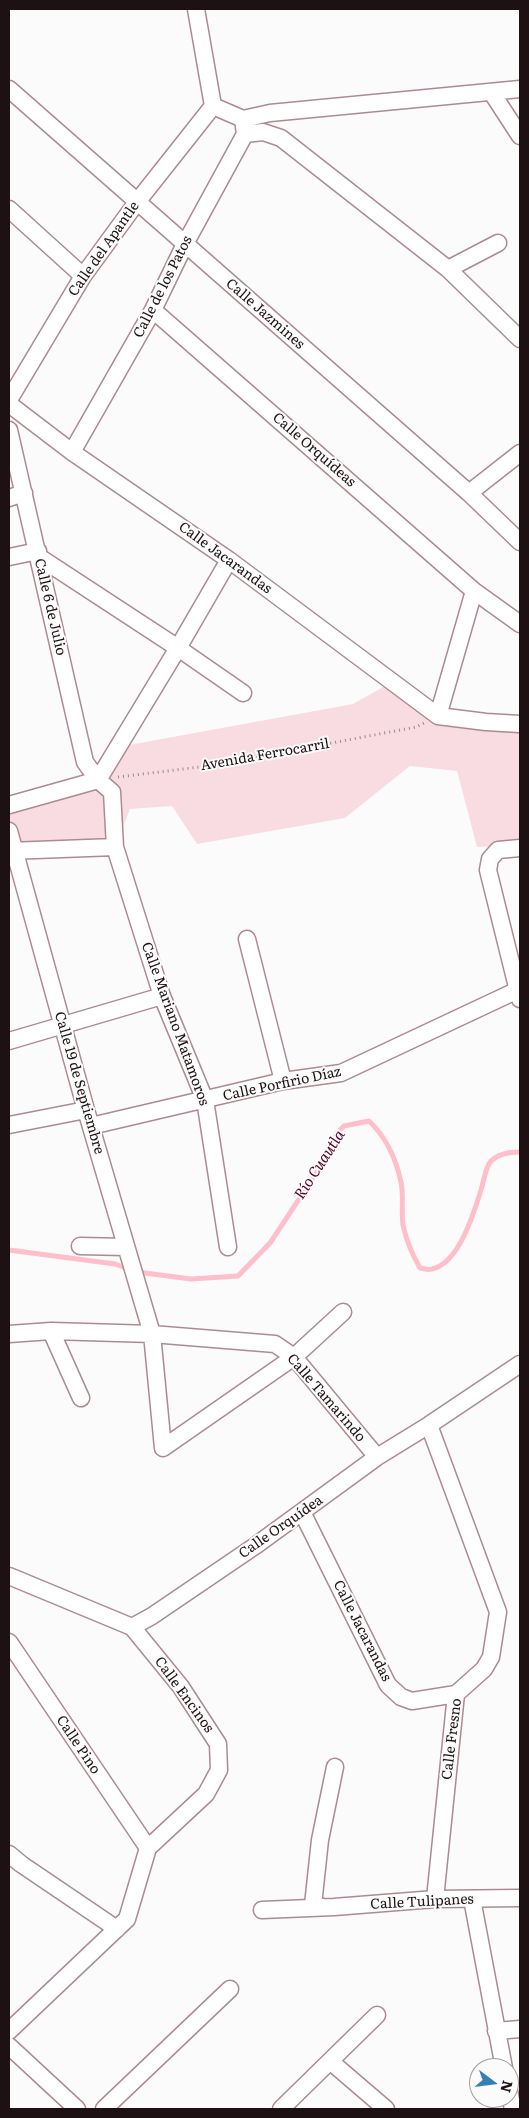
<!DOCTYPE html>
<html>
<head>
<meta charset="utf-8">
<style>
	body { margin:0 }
	#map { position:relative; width:529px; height:2118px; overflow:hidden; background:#fbfbfb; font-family:Literata,serif }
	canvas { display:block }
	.frame { position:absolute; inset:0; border:10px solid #1e1113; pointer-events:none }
	.north { position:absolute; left:469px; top:2058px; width:50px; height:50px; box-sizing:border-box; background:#fbfbfb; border:1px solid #a39d9e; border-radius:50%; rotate:105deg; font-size:14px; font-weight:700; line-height:20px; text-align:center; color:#1e1113 }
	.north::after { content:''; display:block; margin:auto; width:18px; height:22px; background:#357fb3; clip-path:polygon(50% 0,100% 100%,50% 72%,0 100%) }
</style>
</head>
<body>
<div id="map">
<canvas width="529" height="2118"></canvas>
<div class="frame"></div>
<div class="north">N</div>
</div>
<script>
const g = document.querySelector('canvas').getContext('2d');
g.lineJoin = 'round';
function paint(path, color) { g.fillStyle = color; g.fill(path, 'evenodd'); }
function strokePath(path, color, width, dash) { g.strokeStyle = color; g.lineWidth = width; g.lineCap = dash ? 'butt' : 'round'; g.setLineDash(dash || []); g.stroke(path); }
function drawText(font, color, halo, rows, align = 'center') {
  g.font = font + ' Literata,serif'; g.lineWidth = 4; g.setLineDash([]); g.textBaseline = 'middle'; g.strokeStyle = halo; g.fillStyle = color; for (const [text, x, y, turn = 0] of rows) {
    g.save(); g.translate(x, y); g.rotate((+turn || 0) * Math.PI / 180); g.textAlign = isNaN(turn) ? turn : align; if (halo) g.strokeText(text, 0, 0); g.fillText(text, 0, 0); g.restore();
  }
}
paint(new Path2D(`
	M 392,682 L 438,716 L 520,724 L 520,845 L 477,847 L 457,771 L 410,766 L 345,818 L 197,844 L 172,806 L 130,809 L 115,847 L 9,851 L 9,805 L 98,780 L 118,747 L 353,704 Z`), '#f9dce1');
strokePath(new Path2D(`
	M 9,1250 L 115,1264 L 129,1269
	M 137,1272 L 191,1279 L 238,1276 L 270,1243 L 324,1161 L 337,1133 L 344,1126 L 369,1121 C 386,1137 396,1159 401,1182 C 404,1196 401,1211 403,1225 C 406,1239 413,1256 420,1268 C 424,1269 429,1270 432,1269 C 459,1263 474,1213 481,1190 C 484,1181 485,1168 491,1161 C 498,1154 511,1152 520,1152`), '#ffbfca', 5);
const street = new Path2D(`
	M 196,9 L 213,106
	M 9,89 L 469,493 L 520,542
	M 492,93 L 520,136
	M 213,106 L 243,119
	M 243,119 L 270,113 L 520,89
	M 245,134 L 263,132 L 281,138 L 448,269 L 520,339
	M 9,209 L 83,276
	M 448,269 L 498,243
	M 153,310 L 474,591 L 520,624
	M 9,400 L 83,276 L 137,202 L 213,106
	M 9,404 L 72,452 L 229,560 L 438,716 L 486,722 L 520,724
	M 9,430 L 85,762 L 98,780 L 112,792 L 115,847 L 162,996 L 205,1100 L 228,1247
	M 72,452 L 153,310 L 185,244 L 245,134 L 243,119
	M 469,493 L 520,453
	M 9,498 L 24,493
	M 9,557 L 38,551
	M 39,557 L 178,648 L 243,693
	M 438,716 L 474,591
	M 98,780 L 178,648 L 229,560
	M 9,805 L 98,780
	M 9,831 L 86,1110 L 152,1334 L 163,1448 L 294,1357 L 343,1312
	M 9,851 L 115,847
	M 247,939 L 283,1081
	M 520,999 L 488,870 L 490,859 L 498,850 L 520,848
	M 9,1041 L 162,996
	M 9,1125 L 86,1110
	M 91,1126 L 283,1081 L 341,1073 L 520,989
	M 80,1246 L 126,1247
	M 51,1331 L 81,1398
	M 9,1334 L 51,1331 L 152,1334 L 275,1344 L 294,1357 L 377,1457
	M 429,1425 L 498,1612 L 491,1657 L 484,1669 L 456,1694 L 435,1899
	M 302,1512 L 388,1685 L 401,1697 L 412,1701 L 456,1694
	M 9,1576 L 132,1627 L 181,1687 L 218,1744 L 219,1770 L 206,1794 L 148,1848 L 127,1919 L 9,2031
	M 132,1627 L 152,1616 L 255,1546 L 377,1457 L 429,1425 L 520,1364
	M 9,1642 L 148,1848
	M 9,1854 L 21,1864 L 117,1929
	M 472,1899 L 504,2068
	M 323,1907 L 313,1905 L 320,1840 L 335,1767
	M 262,1910 L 334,1907 L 435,1899 L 520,1898
	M 496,2031 L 520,2029
	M 9,2046 L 77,2109
	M 330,2061 L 386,2109
	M 509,2091 L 513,2109
	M 104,2109 L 230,1989
	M 281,2109 L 377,2015`);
strokePath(street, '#ae8a90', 19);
strokePath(new Path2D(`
	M 118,777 L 216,765 L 416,727 L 424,723`), '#928c8d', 3, [1, 4]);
strokePath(street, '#fff', 16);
drawText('14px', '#1e1113', '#fbfbfb', [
	["Calle del Apantle",104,249,-55],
	["Calle de los Patos",163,287,-63],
	["Calle Jazmines",265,314,41],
	["Calle Orquídeas",314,450,41],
	["Calle Jacarandas",225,558,36],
	["Calle 6 de Julio",50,607,77],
	["Avenida Ferrocarril",265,755,-10],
	["Calle Mariano Matamoros",175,1024,70],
	["Calle 19 de Septiembre",79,1083,74],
	["Calle Porfirio Díaz",282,1084,-12],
	["Calle Tamarindo",326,1398,49],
	["Calle Orquídea",281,1527,-35],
	["Calle Jacarandas",362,1631,63],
	["Calle Encinos",184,1695,54],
	["Calle Fresno",452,1739,-83],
	["Calle Pino",78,1745,56],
	["Calle Tulipanes",422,1902,-3]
]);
drawText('italic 15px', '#5c0024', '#fbfbfb', [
	["Río Cuautla",320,1165,-57]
]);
</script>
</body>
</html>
